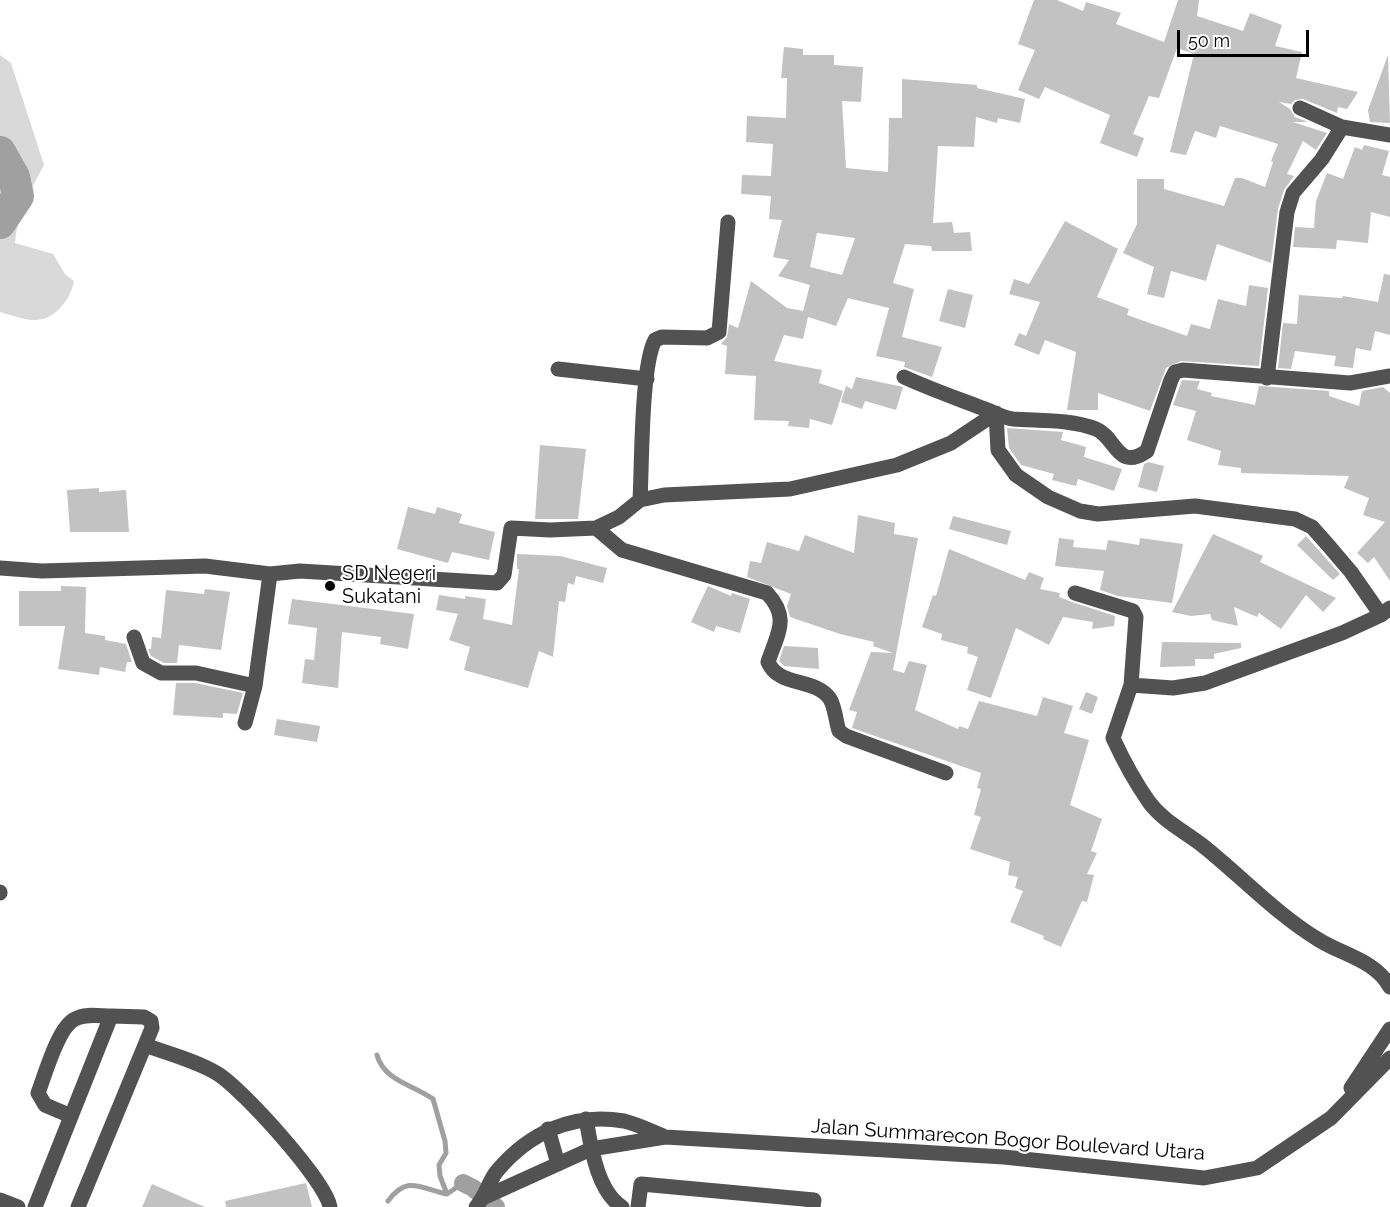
<!DOCTYPE html>
<html>
<head>
<meta charset="utf-8">
<style>
	body { margin:0 }
	#map { position:relative; width:1390px; height:1207px; overflow:hidden; background:#fff; font-family:Raleway,sans-serif }
	canvas { display:block }
	.scale { position:absolute; left:1177px; top:30px; width:132px; height:27px; box-sizing:border-box; border:3px solid #000; border-top:0; padding-left:8px; font-size:18px; line-height:21px; white-space:nowrap; color:#000; -webkit-text-stroke:4px #fff; paint-order:stroke }
</style>
</head>
<body>
<div id="map">
<canvas width="1390" height="1207"></canvas>
<div class="scale">50 m</div>
</div>
<script>
const g = document.querySelector('canvas').getContext('2d');
g.lineJoin = 'round';
function paint(path, color) { g.fillStyle = color; g.fill(path, 'evenodd'); }
function strokePath(path, color, width, dash) { g.strokeStyle = color; g.lineWidth = width; g.lineCap = dash ? 'butt' : 'round'; g.setLineDash(dash || []); g.stroke(path); }
function drawText(font, color, halo, rows, align = 'center') {
  g.font = font + ' Raleway,sans-serif'; g.lineWidth = 4.5; g.setLineDash([]); g.textBaseline = 'middle'; g.strokeStyle = halo; g.fillStyle = color; for (const [text, x, y, turn = 0] of rows) {
    g.save(); g.translate(x, y); g.rotate((+turn || 0) * Math.PI / 180); g.textAlign = isNaN(turn) ? turn : align; if (halo) g.strokeText(text, 0, 0); g.fillText(text, 0, 0); g.restore();
  }
}
paint(new Path2D(`
	M 0,55 L 11,63 L 44,165 L 19,212 L 15,243 L 53,254 L 65,274 L 74,281 C 71,298 56,319 37,320 C 26,321 11,315 0,312 Z`), '#d9d9d9');
strokePath(new Path2D(`
	M 377,1055 C 384,1081 414,1085 433,1099 L 445,1141 L 446,1153 L 439,1165 L 440,1176 L 447,1194 L 463,1183
	M 388,1201 C 408,1174 421,1189 447,1194`), '#a0a0a0', 5);
strokePath(new Path2D(`
	M 463,1183 L 473,1188 L 496,1207`), '#a0a0a0', 18);
strokePath(new Path2D(`
	M 0,152 L 14,177 L 18,196 L 0,223`), '#a0a0a0', 32);
paint(new Path2D(`
	M 1034,0 L 1057,0 L 1083,11 L 1086,2 L 1121,13 L 1116,24 L 1164,42 L 1178,0 L 1199,0 L 1197,16 L 1243,31 L 1250,13 L 1282,25 L 1275,46 L 1302,52 L 1296,78 L 1358,92 L 1347,109 L 1338,107 L 1337,113 L 1303,99 L 1295,100 L 1291,104 L 1279,102 L 1290,109 L 1295,117 L 1308,122 L 1293,122 L 1327,133 L 1316,150 L 1303,141 L 1287,174 L 1294,176 L 1284,190 L 1278,209 L 1271,263 L 1217,244 L 1206,281 L 1171,271 L 1164,298 L 1147,294 L 1154,267 L 1123,253 L 1137,224 L 1137,179 L 1164,179 L 1164,189 L 1224,206 L 1235,178 L 1242,178 L 1265,187 L 1273,162 L 1271,161 L 1278,144 L 1220,126 L 1216,138 L 1195,131 L 1186,155 L 1170,152 L 1194,54 L 1177,48 L 1159,98 L 1149,96 L 1133,134 L 1144,138 L 1137,157 L 1100,143 L 1110,115 L 1045,87 L 1039,99 L 1018,90 L 1035,50 L 1018,44 Z
	M 784,47 L 803,49 L 803,55 L 834,55 L 834,65 L 863,67 L 861,102 L 842,101 L 846,168 L 888,172 L 889,118 L 902,118 L 902,79 L 977,85 L 977,88 L 1025,99 L 1020,123 L 998,118 L 997,123 L 976,117 L 974,147 L 938,146 L 933,223 L 952,222 L 954,233 L 970,232 L 972,251 L 932,251 L 931,246 L 905,244 L 893,283 L 914,289 L 902,337 L 942,347 L 932,377 L 904,367 L 905,362 L 876,356 L 889,308 L 848,298 L 836,326 L 808,317 L 803,339 L 784,335 L 774,361 L 822,370 L 819,383 L 843,391 L 832,425 L 810,419 L 809,428 L 788,426 L 789,421 L 754,420 L 756,376 L 725,374 L 727,346 L 721,344 L 727,337 L 729,324 L 738,328 L 751,281 L 787,308 L 803,311 L 810,285 L 778,276 L 789,260 L 773,257 L 782,220 L 769,219 L 771,196 L 741,194 L 742,175 L 771,176 L 773,144 L 746,142 L 747,116 L 786,118 L 787,78 L 781,78 ZM 817,233 L 855,238 L 842,275 L 810,267 Z
	M 1388,55 L 1390,123 L 1370,122 L 1368,110 Z
	M 1364,145 L 1389,151 L 1382,175 L 1390,177 L 1390,217 L 1371,212 L 1368,243 L 1337,240 L 1336,249 L 1293,247 L 1295,227 L 1314,228 L 1316,201 L 1327,173 L 1343,179 L 1355,147 L 1362,150 Z
	M 1065,221 L 1118,249 L 1097,297 L 1129,309 L 1127,315 L 1187,336 L 1191,324 L 1210,329 L 1218,299 L 1246,306 L 1249,285 L 1268,288 L 1259,366 L 1181,361 L 1166,368 L 1150,411 L 1098,393 L 1098,410 L 1067,410 L 1076,352 L 1045,340 L 1039,355 L 1014,345 L 1019,333 L 1026,336 L 1040,302 L 1009,294 L 1014,279 L 1029,284 Z
	M 1384,274 L 1390,275 L 1390,335 L 1375,331 L 1371,351 L 1356,348 L 1353,368 L 1334,366 L 1336,356 L 1295,351 L 1291,369 L 1278,368 L 1283,323 L 1297,324 L 1299,295 L 1342,298 L 1343,296 L 1378,302 Z
	M 948,289 L 973,295 L 965,328 L 939,321 Z
	M 856,377 L 903,387 L 896,410 L 865,401 L 862,409 L 841,402 L 846,386 L 852,389 Z
	M 1182,380 L 1200,381 L 1197,389 L 1212,393 L 1211,396 L 1255,405 L 1259,386 L 1329,391 L 1329,396 L 1359,406 L 1362,391 L 1383,387 L 1390,393 L 1390,581 L 1374,557 L 1368,563 L 1357,553 L 1385,522 L 1363,515 L 1369,498 L 1344,488 L 1349,476 L 1241,473 L 1241,468 L 1218,465 L 1221,451 L 1187,440 L 1196,411 L 1173,405 Z
	M 1007,428 L 1063,432 L 1061,440 L 1086,447 L 1084,457 L 1122,469 L 1114,491 L 1078,479 L 1076,486 L 1052,480 L 1054,474 L 1021,465 L 1009,448 Z
	M 540,445 L 586,449 L 578,519 L 535,519 Z
	M 1148,462 L 1164,466 L 1157,492 L 1138,487 L 1144,464 Z
	M 99,488 L 99,492 L 126,490 L 129,532 L 70,532 L 67,490 Z
	M 408,507 L 435,514 L 437,507 L 462,514 L 459,523 L 495,532 L 489,560 L 452,552 L 448,563 L 397,549 Z
	M 858,515 L 895,523 L 894,534 L 918,538 L 893,670 L 904,673 L 909,661 L 927,665 L 915,710 L 958,729 L 959,726 L 968,729 L 979,701 L 1037,716 L 1043,697 L 1073,706 L 1064,733 L 1089,740 L 1070,805 L 1102,819 L 1091,851 L 1097,853 L 1087,874 L 1094,875 L 1087,902 L 1082,901 L 1061,947 L 1043,939 L 1044,936 L 1010,922 L 1023,891 L 1015,888 L 1018,877 L 1008,875 L 1010,862 L 970,849 L 981,817 L 974,815 L 981,789 L 977,788 L 981,773 L 852,728 L 857,712 L 849,710 L 871,652 L 893,653 L 873,646 L 874,642 L 840,634 L 790,617 L 787,606 L 791,594 L 747,577 L 750,561 L 761,563 L 767,542 L 799,551 L 805,535 L 854,553 Z
	M 953,516 L 1011,531 L 1007,545 L 949,529 Z
	M 1213,534 L 1263,556 L 1260,562 L 1336,598 L 1323,612 L 1306,595 L 1281,629 L 1259,613 L 1257,617 L 1234,607 L 1238,626 L 1212,620 L 1210,614 L 1191,616 L 1172,612 Z
	M 1306,536 L 1340,574 L 1333,580 L 1297,545 Z
	M 1059,538 L 1074,540 L 1073,547 L 1106,550 L 1108,540 L 1139,545 L 1140,538 L 1183,544 L 1172,603 L 1118,596 L 1100,590 L 1104,571 L 1055,566 Z
	M 949,549 L 1025,580 L 1029,572 L 1044,578 L 1040,589 L 1060,593 L 1059,597 L 1072,602 L 1115,616 L 1114,626 L 1092,629 L 1093,622 L 1063,617 L 1049,645 L 1016,628 L 991,698 L 967,690 L 978,657 L 967,653 L 968,647 L 941,640 L 942,634 L 922,627 L 933,595 L 936,596 Z
	M 517,554 L 560,556 L 607,568 L 603,583 L 576,576 L 574,585 L 568,583 L 565,602 L 559,601 L 553,657 L 539,651 L 528,688 L 464,670 L 470,647 L 449,640 L 458,614 L 436,610 L 439,595 L 465,599 L 465,596 L 486,599 L 483,619 L 512,625 L 519,569 L 517,569 Z
	M 61,586 L 86,587 L 85,633 L 105,636 L 105,640 L 126,644 L 132,662 L 127,662 L 125,672 L 100,667 L 99,675 L 58,669 L 65,626 L 19,626 L 19,591 L 61,591 Z
	M 708,586 L 731,596 L 732,593 L 750,599 L 740,633 L 716,626 L 714,632 L 691,622 Z
	M 205,589 L 230,592 L 221,650 L 179,645 L 177,663 L 164,663 L 151,656 L 148,649 L 151,649 L 152,637 L 161,638 L 166,590 L 204,594 Z
	M 292,599 L 414,614 L 408,649 L 380,644 L 381,637 L 342,632 L 338,688 L 302,683 L 305,659 L 314,660 L 317,628 L 288,624 Z
	M 1162,642 L 1241,643 L 1241,648 L 1214,654 L 1214,659 L 1195,659 L 1195,666 L 1160,667 Z
	M 784,646 L 818,648 L 819,669 L 784,666 L 779,661 Z
	M 176,683 L 195,683 L 243,693 L 237,714 L 223,713 L 223,718 L 173,715 Z
	M 1086,692 L 1098,697 L 1092,714 L 1079,709 Z
	M 277,719 L 320,726 L 317,742 L 274,735 Z
	M 306,1183 L 312,1207 L 226,1207 L 225,1201 Z
	M 152,1184 L 205,1207 L 142,1207 Z`), '#c2c2c2');
strokePath(new Path2D(`
	M 1300,108 L 1342,127
	M 558,369 L 647,379
	M 904,377 C 930,389 956,398 982,408 C 992,411 1003,418 1013,419 C 1040,421 1070,419 1096,429 C 1116,437 1117,472 1147,451 L 1171,380 L 1175,372 L 1183,370 L 1350,383 L 1390,376
	M 1267,378 L 1287,212 L 1293,193 L 1322,159 L 1342,127 L 1390,135
	M 996,413 L 998,450 L 1016,475 L 1048,497 L 1080,511 L 1098,514 L 1195,506 L 1295,519 L 1312,527 L 1328,545 L 1351,572 L 1381,615
	M 640,500 C 642,465 641,366 655,340 L 662,337 L 707,338 L 719,332 L 728,222
	M 596,528 L 622,550 L 767,593 C 790,618 778,632 768,662 C 779,688 815,677 830,699 C 835,707 836,722 839,731 L 846,736 L 946,773
	M 0,568 L 42,571 L 205,566 L 270,574 L 300,571 L 497,583 L 504,575 L 511,528 L 550,530 L 596,528 L 619,517 L 640,500 L 664,495 L 790,489 L 897,465 L 951,443 L 996,413
	M 1075,593 L 1133,611 L 1136,617 L 1131,685
	M 1390,608 L 1381,615 L 1342,633 L 1205,683 L 1173,688 L 1131,685 L 1113,738 C 1123,760 1135,782 1149,802 C 1163,821 1184,831 1202,845 C 1241,876 1276,914 1319,940 C 1343,955 1375,960 1390,987
	M 134,637 L 143,663 L 161,673 L 196,673 L 255,686
	M 245,723 L 255,686 L 270,574
	M 0,892 L 0,893
	M 1351,1088 L 1390,1029
	M 71,1116 L 45,1105 L 38,1093 C 45,1075 58,1027 75,1019 C 85,1013 100,1016 111,1016
	M 586,1119 C 591,1147 597,1191 622,1207
	M 548,1129 L 558,1164
	M 485,1197 L 591,1149 L 665,1137 L 1004,1157 L 1204,1178 L 1257,1168 L 1331,1118 L 1390,1058
	M 0,1200 L 18,1207
	M 35,1207 L 111,1016 L 144,1017 L 151,1021 L 152,1028 L 145,1045
	M 78,1207 L 145,1045 C 169,1054 197,1061 218,1074 C 242,1089 326,1181 330,1207
	M 476,1207 C 486,1196 488,1182 497,1171 C 529,1133 573,1112 624,1121 C 637,1124 651,1131 663,1136
	M 638,1207 L 641,1184 L 814,1200 L 813,1207`), '#525252', 15);
for (const [x, y, r, color] of [
	[330,586,6,"#000"]
]) { const dot = new Path2D(); dot.arc(x, y, r, 0, 2 * Math.PI); g.fillStyle = color; g.fill(dot); strokePath(dot, '#fff', 2); }
drawText('20px', '#000', '#fff', [
	["SD Negeri",342,574],
	["Sukatani",342,597]
], 'left');
drawText('20px', '#000', '#fff', [
	["Jalan Summarecon Bogor Boulevard Utara",1008,1140,4]
]);
</script>
</body>
</html>
